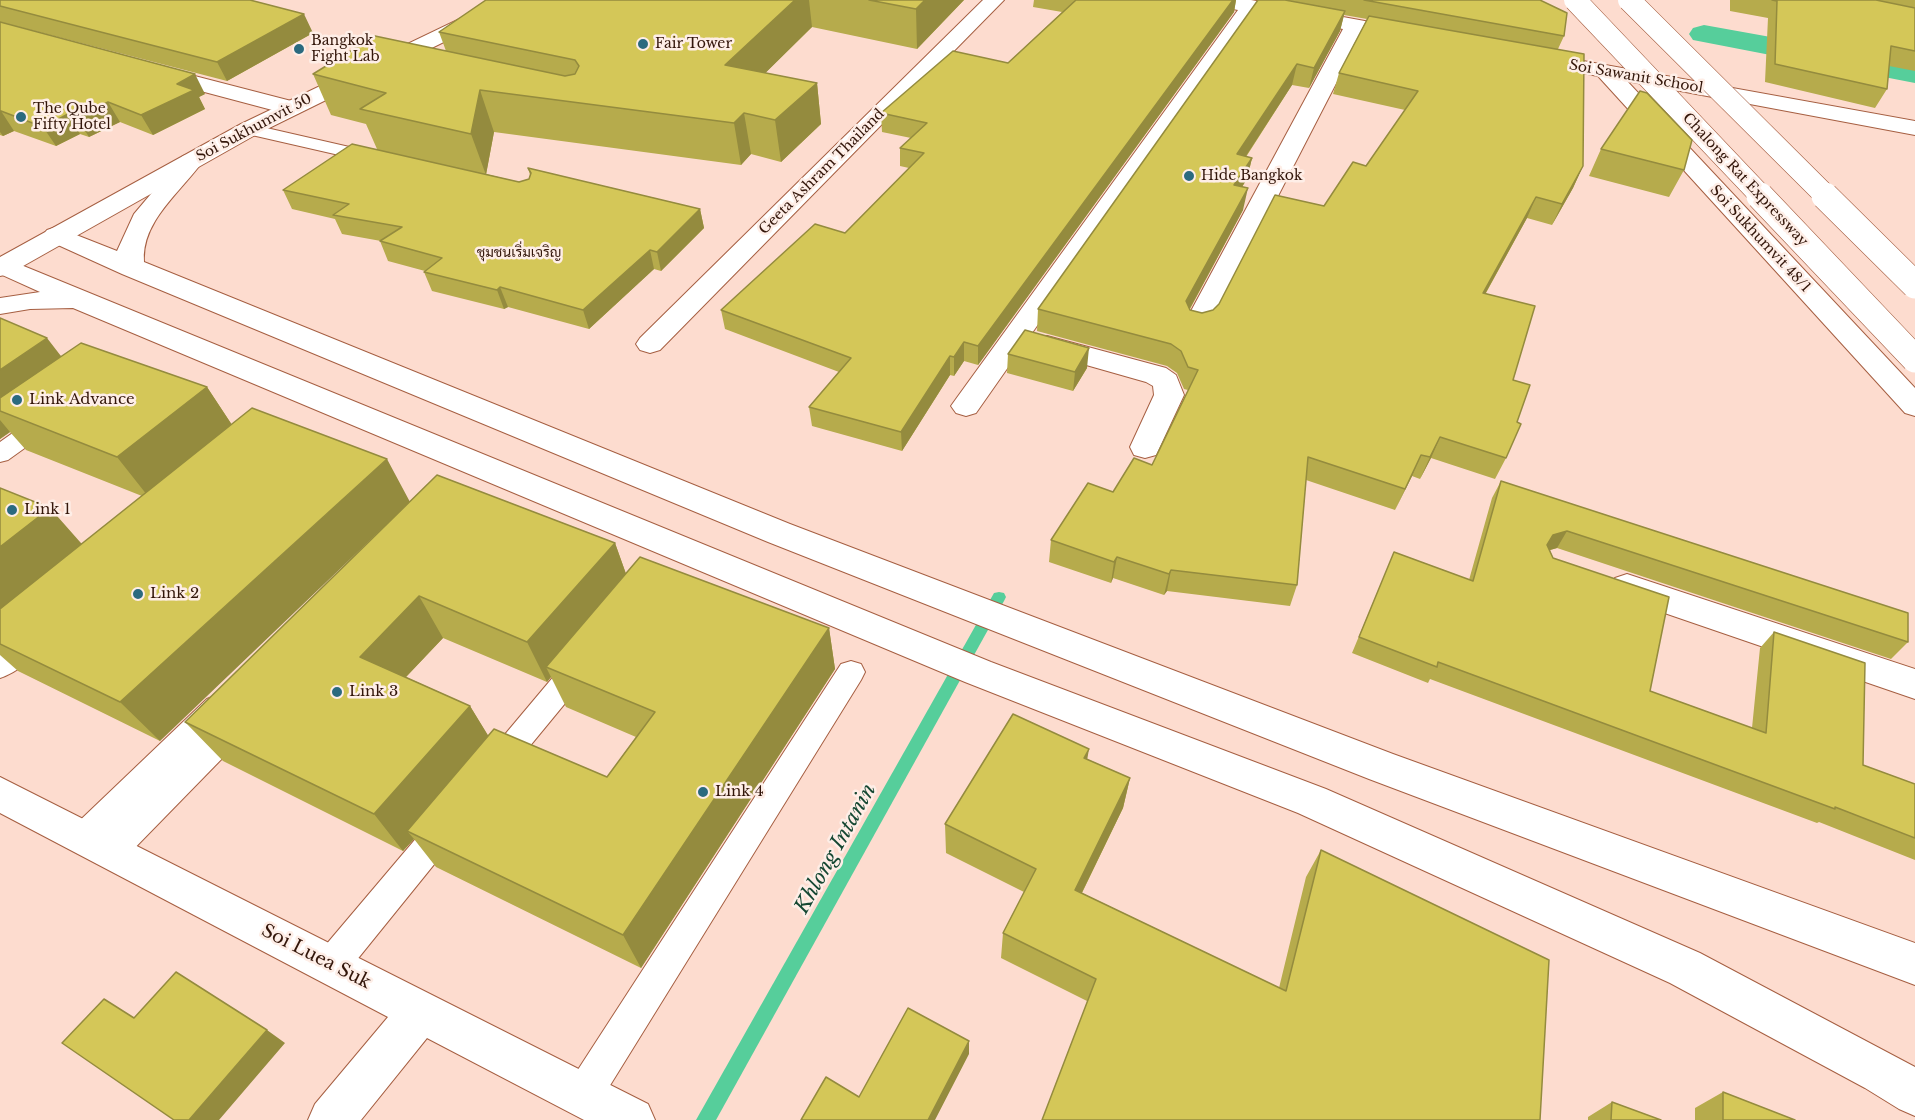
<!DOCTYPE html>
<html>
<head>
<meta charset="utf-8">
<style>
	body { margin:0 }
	canvas { display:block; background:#fddccf }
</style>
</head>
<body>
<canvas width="1915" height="1120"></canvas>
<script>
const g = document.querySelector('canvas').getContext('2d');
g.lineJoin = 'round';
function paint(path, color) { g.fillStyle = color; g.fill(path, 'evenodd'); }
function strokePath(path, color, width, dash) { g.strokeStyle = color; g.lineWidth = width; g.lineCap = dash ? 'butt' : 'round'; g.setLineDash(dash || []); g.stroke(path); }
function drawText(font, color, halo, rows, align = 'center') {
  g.font = font + ' "Libre Baskerville",Sarabun,serif'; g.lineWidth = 5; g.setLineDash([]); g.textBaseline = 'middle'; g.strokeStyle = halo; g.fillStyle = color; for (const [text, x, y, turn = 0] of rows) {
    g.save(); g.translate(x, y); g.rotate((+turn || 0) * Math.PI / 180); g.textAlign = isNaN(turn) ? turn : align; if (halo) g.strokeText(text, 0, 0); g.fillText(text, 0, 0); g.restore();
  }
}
paint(new Path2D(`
	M 999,592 L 1004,593 L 1006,597 L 1004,601 L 716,1120 L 696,1120 L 994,593 Z`), '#56ce9b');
paint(new Path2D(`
	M 1704,25 L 1915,63 L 1915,83 L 1693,40 L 1689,34 L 1693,28 Z`), '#56ce9b');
const service = new Path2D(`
	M 249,124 L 380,154 L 383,158 L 380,162 L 374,163 L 243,133 L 240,129 L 243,125 Z
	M 46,413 L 54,415 L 57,421 L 54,427 L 8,460 L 0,462 L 0,442 L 38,415 Z
	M 32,630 L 42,633 L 46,641 C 38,656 16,673 0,678 L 0,651 L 22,633 Z
	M 580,654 L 590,657 L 594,665 L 590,673 L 506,775 L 496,779 L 486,775 L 481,766 L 486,757 L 570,657 Z
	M 851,661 L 861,664 L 865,672 L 861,680 L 596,1108 L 583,1113 L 570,1108 L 565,1095 L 570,1082 L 841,664 Z
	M 217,695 L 227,699 L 231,707 L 225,717 L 235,714 L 245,717 L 249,726 L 245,735 L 122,861 L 111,865 L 100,861 L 96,851 L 99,843 L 84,851 L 73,847 L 69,837 L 73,827 L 207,699 Z
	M 446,812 L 457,816 L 461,826 L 457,836 L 343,977 L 331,981 L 319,977 L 314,965 L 319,953 L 435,816 Z`);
const minor = new Path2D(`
	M 983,0 L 1004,0 L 660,350 L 650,353 L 640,350 L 636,344 L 640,338 Z
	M 1205,0 L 1251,0 L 1408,29 L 1415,31 L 1418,35 L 1415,39 L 1408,41 L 1362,33 L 1212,324 L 1208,330 L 1198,333 L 1188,330 L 1184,324 L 1343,29 L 1256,13 L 976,413 L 966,416 L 956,413 L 951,406 L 956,399 L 1238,10 L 1208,4 Z
	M 1539,53 L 1915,121 L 1915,135 L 1627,81 L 1915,388 L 1915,416 L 1905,413 L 1598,76 L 1532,63 L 1529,59 L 1532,55 Z
	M 156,66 L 299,103 L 302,108 L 299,113 L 291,115 L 148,77 L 145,72 L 148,67 Z
	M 1047,336 L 1166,368 L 1176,375 L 1184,395 L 1156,455 L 1145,458 L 1134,455 L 1130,447 L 1154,395 L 1153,386 L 1146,382 L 1037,351 L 1033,345 L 1037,339 Z
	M 1627,574 L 1915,669 L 1915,699 L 1615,596 L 1610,587 L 1615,578 Z
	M 0,777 L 648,1104 L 655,1120 L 584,1120 L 427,1038 L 361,1120 L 308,1120 L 315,1104 L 388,1017 L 0,813 Z`);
const tertiary = new Path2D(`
	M 499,0 L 524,0 L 521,4 L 257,134 L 9,274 L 0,276 L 0,257 L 241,124 Z`);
const motorway = new Path2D(`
	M 191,154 L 199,156 L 203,161 C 181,192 141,221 144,262 L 790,524 L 1393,754 L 1915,943 L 1915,985 L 1369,779 L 768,542 L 122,274 L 47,240 L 43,235 L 47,230 L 56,227 L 117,251 L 134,214 L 183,156 Z
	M 4,258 L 991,662 L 1326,789 L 1700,953 L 1915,1067 L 1915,1116 L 1899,1109 L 1865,1088 L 1670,983 L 1298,813 L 965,682 L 73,308 L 30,309 L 0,314 L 0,298 L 40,292 L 0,274 L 0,259 Z`);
strokePath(service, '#a65f42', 2);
strokePath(minor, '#a65f42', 2);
strokePath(tertiary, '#a65f42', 2);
strokePath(motorway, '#a65f42', 2);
paint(service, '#fff');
paint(minor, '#fff');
paint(tertiary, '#fff');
paint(motorway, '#fff');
const motorwayBridgeFar1 = new Path2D(`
	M 1575,0 L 1762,197
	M 1629,0 L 1827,197`);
const motorwayBridge = new Path2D(`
	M 1760,196 L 1915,359
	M 1825,196 L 1915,285`);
strokePath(motorwayBridgeFar1, '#a65f42', 23, []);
strokePath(motorwayBridge, '#a65f42', 28, []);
strokePath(motorwayBridgeFar1, '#fff', 22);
strokePath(motorwayBridge, '#fff', 27);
paint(new Path2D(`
	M 0,0 L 313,33 L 227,81 L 0,22 Z
	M 486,0 L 964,0 L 917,49 L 812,27 L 765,73 L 817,83 L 821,124 L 781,162 L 751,154 L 741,165 L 494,132 L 486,174 L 519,182 L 529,179 L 530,175 L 528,168 L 700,209 L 704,228 L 661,271 L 654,269 L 589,329 L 508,307 L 504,309 L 432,291 L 424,272 L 425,271 L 388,261 L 380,241 L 381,241 L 342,234 L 335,219 L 292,209 L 283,190 L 377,149 L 366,124 L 331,115 L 313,74 L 446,51 L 439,32 Z
	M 1034,0 L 1236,0 L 1234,12 L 978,365 L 964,361 L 954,376 L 950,375 L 902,451 L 812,426 L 809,407 L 839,372 L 725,329 L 721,310 L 845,233 L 909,168 L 900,166 L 900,148 L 911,138 L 882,132 L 881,113 L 1008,63 L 1062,12 L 1033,7 Z
	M 1258,0 L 1540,0 L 1564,36 L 1558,49 L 1583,166 L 1573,188 L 1552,225 L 1527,218 L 1486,293 L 1513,380 L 1517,422 L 1506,458 L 1495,479 L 1431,458 L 1420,479 L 1412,476 L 1395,510 L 1306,480 L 1297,585 L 1290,606 L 1167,591 L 1164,595 L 1113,578 L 1111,583 L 1049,562 L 1051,540 L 1113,492 L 1152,465 L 1188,390 L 1184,389 L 1177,373 L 1167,366 L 1037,331 L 1038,309 ZM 1344,15 L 1367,19 L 1339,73 L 1333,94 L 1405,110 L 1366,166 L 1213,310 L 1202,313 L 1190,310 L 1190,309 L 1243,210 L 1242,187 L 1247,179 L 1252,158 L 1246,157 L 1292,85 L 1309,88 L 1340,31 Z
	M 1730,0 L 1915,0 L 1915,71 L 1889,66 L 1887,89 L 1875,108 L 1765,82 L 1768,18 L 1730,11 Z
	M 0,22 L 205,94 L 199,97 L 205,109 L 153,135 L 120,122 L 89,137 L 80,134 L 56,146 L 14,131 L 3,136 L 0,135 Z
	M 1601,149 L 1684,170 L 1669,197 L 1589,176 Z
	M 0,318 L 61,356 L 207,387 L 232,425 L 160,741 L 18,671 L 0,655 L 0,488 L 82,544 L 142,496 L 26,450 L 10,432 L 0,439 Z
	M 1008,354 L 1087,368 L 1073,391 L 1007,373 Z
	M 437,475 L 615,543 L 626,574 L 829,628 L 835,669 L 641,968 L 436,867 L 414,839 L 403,851 L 223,761 L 185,722 ZM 443,638 L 547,682 L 551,677 L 566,707 L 636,737 L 607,777 L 488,736 L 470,706 L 406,677 Z
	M 1501,481 L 1908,642 L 1891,659 L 1557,548 L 1550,550 L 1553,558 L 1650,691 L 1752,728 L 1760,648 L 1774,632 L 1863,765 L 1915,784 L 1915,860 L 1819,822 L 1817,823 L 1430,679 L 1428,683 L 1352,653 L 1394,552 L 1469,580 L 1492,498 Z
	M 1087,759 L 1130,778 L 1123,808 L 1082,893 L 1279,988 L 1306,877 L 1321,850 L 1540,1120 L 1087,1001 L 1001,958 L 1003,933 L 1024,892 L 946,853 L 945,824 Z
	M 1723,1092 L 1795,1120 L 1695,1120 L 1695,1108 Z
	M 1612,1102 L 1661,1120 L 1588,1120 L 1588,1117 Z`), '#b6ab4c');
paint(new Path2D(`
	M 795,0 L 809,0 L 812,27 L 732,106 L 725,65 Z
	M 925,0 L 964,0 L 917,49 L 916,9 Z
	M 1233,0 L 1236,0 L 1234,12 L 978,365 L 978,346 Z
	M 1345,11 L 1340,31 L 1309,88 L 1314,68 Z
	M 304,14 L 313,33 L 227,81 L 217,62 Z
	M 1297,64 L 1292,85 L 1233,176 L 1237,154 Z
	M 195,74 L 205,94 L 199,97 L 205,109 L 153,135 L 141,115 L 177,84 Z
	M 817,83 L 821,124 L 781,162 L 775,120 Z
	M 480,90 L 494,132 L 486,175 L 471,134 Z
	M 108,102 L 120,122 L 89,137 L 77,118 Z
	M 1,111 L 14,131 L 3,136 L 0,132 L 0,112 Z
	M 744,113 L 751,154 L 741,165 L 734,123 Z
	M 68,114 L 80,134 L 56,146 L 43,127 Z
	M 1252,158 L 1247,179 L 1229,207 L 1234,185 Z
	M 1583,166 L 1573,188 L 1552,225 L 1562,204 Z
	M 1248,188 L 1243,210 L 1182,323 L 1186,301 Z
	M 1536,197 L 1527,218 L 1474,314 L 1483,293 Z
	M 700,209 L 704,228 L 661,271 L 657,252 Z
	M 650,250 L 654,269 L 589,329 L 583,310 Z
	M 500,287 L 508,307 L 504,309 L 497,290 Z
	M 47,338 L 81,382 L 0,411 L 0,370 Z
	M 964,342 L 964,361 L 954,376 L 954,357 Z
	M 1089,348 L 1087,368 L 1073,391 L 1075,372 Z
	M 950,356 L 950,375 L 902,451 L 901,432 Z
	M 207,387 L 236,431 L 151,500 L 117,457 Z
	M 0,420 L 10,432 L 0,439 Z
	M 1440,437 L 1431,458 L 1420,479 L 1430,457 Z
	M 1421,455 L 1412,476 L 1395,510 L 1405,489 Z
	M 387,459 L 410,502 L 160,741 L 120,702 Z
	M 50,508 L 88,551 L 0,622 L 0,547 Z
	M 1567,531 L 1557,548 L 1543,552 L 1553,535 Z
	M 615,543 L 630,585 L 546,667 L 551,677 L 547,682 L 527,642 Z
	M 1117,557 L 1113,578 L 1111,583 L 1114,562 Z
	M 1171,570 L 1167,591 L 1164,595 L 1169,574 Z
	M 419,596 L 443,638 L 387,697 L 360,657 Z
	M 829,628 L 835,669 L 641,968 L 623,935 Z
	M 470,706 L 494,745 L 407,831 L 414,839 L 403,851 L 374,814 Z
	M 1089,749 L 1084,778 L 1084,758 Z
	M 1130,778 L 1123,808 L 1070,917 L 1075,890 Z
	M 267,1030 L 285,1043 L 219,1120 L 189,1120 Z
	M 969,1041 L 969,1054 L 935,1120 L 928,1120 Z`), '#948b3e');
const building = new Path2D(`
	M 0,0 L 250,0 L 304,14 L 217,62 L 0,6 Z
	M 486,0 L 795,0 L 725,65 L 817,83 L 775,120 L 744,113 L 734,123 L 480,90 L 471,134 L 360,109 L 386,93 L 313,74 L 375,36 L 565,76 L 575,74 L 579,66 L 575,60 L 439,32 Z
	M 869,0 L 925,0 L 916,9 Z
	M 1076,0 L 1233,0 L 978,346 L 964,342 L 954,357 L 950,356 L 901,432 L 809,407 L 851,358 L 721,310 L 815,224 L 845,233 L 924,153 L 900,148 L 927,123 L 881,113 L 953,51 L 1008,63 Z
	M 1258,0 L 1285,0 L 1345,11 L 1314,68 L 1297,64 L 1237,154 L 1252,158 L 1234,185 L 1248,188 L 1186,301 L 1190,310 L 1202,313 L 1213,310 L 1219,304 L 1275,195 L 1324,206 L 1353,162 L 1366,166 L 1418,91 L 1339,73 L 1369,16 L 1584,54 L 1583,166 L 1562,204 L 1536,197 L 1483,293 L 1535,306 L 1513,380 L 1530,385 L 1517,422 L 1521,424 L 1506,458 L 1440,437 L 1430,457 L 1421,455 L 1405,489 L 1308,457 L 1297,585 L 1171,570 L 1169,574 L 1117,557 L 1114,562 L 1051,540 L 1088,483 L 1113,492 L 1134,458 L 1152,465 L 1198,370 L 1188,367 L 1181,351 L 1171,344 L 1038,309 Z
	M 1364,0 L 1540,0 L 1567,13 L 1564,36 Z
	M 1772,0 L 1876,0 L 1915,8 L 1915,51 L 1891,46 L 1887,89 L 1775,64 L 1777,1 Z
	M 0,22 L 195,74 L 177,84 L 194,90 L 141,115 L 108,102 L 77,118 L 68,114 L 43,127 L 1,111 L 0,112 Z
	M 1640,91 L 1647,93 L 1692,140 L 1684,170 L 1601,149 Z
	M 352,144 L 519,182 L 529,179 L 531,173 L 528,168 L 700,209 L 657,252 L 650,250 L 583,310 L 500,287 L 497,290 L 424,272 L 442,258 L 380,241 L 402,227 L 333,215 L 349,204 L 283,190 Z
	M 0,318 L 47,338 L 0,370 Z
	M 1025,330 L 1089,348 L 1075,372 L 1008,354 Z
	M 81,343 L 207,387 L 117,457 L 0,411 L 0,398 Z
	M 252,408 L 387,459 L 120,702 L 0,644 L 0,609 Z
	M 437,475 L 615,543 L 527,642 L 419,596 L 360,657 L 470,706 L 374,814 L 185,722 Z
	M 1501,481 L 1908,613 L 1908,642 L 1567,531 L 1553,535 L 1547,545 L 1553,558 L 1669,597 L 1650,691 L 1766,733 L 1774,632 L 1865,663 L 1863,765 L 1915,784 L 1915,838 L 1835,807 L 1835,809 L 1438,662 L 1437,667 L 1359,637 L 1394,552 L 1473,581 Z
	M 0,488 L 50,508 L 0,547 Z
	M 640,557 L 829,628 L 623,935 L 407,831 L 494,729 L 607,777 L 655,712 L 546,667 Z
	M 1013,714 L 1089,749 L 1084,758 L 1130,778 L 1075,890 L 1286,991 L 1321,850 L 1549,960 L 1540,1120 L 1042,1120 L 1096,979 L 1003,933 L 1036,869 L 945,824 Z
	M 176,972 L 267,1030 L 189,1120 L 174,1120 L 62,1043 L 104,999 L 134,1018 Z
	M 908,1008 L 969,1041 L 928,1120 L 801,1120 L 826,1077 L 859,1097 Z
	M 1723,1092 L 1795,1120 L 1723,1120 Z
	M 1612,1102 L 1661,1120 L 1611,1120 Z`);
paint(building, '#d4c758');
strokePath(building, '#948b3e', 1.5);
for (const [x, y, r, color] of [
	[643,44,6,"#2b6a7f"],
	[299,49,6,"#2b6a7f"],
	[21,117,6,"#2b6a7f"],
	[1189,176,6,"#2b6a7f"],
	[17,400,6,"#2b6a7f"],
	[12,510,6,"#2b6a7f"],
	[138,594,6,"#2b6a7f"],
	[337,692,6,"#2b6a7f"],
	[703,792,6,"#2b6a7f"]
]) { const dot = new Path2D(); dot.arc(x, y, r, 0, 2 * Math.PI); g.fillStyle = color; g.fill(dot); strokePath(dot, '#feeee7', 2); }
drawText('14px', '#33160a', '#feeee7', [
	["Bangkok",311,41],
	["Fight Lab",311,57],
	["Fair Tower",655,44],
	["The Qube",33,109],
	["Fifty Hotel",33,125],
	["Hide Bangkok",1201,176]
], 'left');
drawText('14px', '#33160a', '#feeee7', [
	["Soi Sawanit School",1636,77,10],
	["Soi Sukhumvit 50",254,128,-28],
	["Geeta Ashram Thailand",822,172,-45],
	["Chalong Rat Expressway",1745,180,47],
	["Soi Sukhumvit 48/1",1760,239,47]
]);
drawText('14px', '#33160a', '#feeee7', [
	["ชุมชนเริ่มเจริญ",519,253]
]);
drawText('15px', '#33160a', '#feeee7', [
	["Link Advance",29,400],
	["Link 1",24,510],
	["Link 2",150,594],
	["Link 3",349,692],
	["Link 4",715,792]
], 'left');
drawText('18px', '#33160a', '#feeee7', [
	["Soi Luea Suk",316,957,27]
]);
drawText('italic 20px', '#164833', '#feeee7', [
	["Khlong Intanin",836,849,-61]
]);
</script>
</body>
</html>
